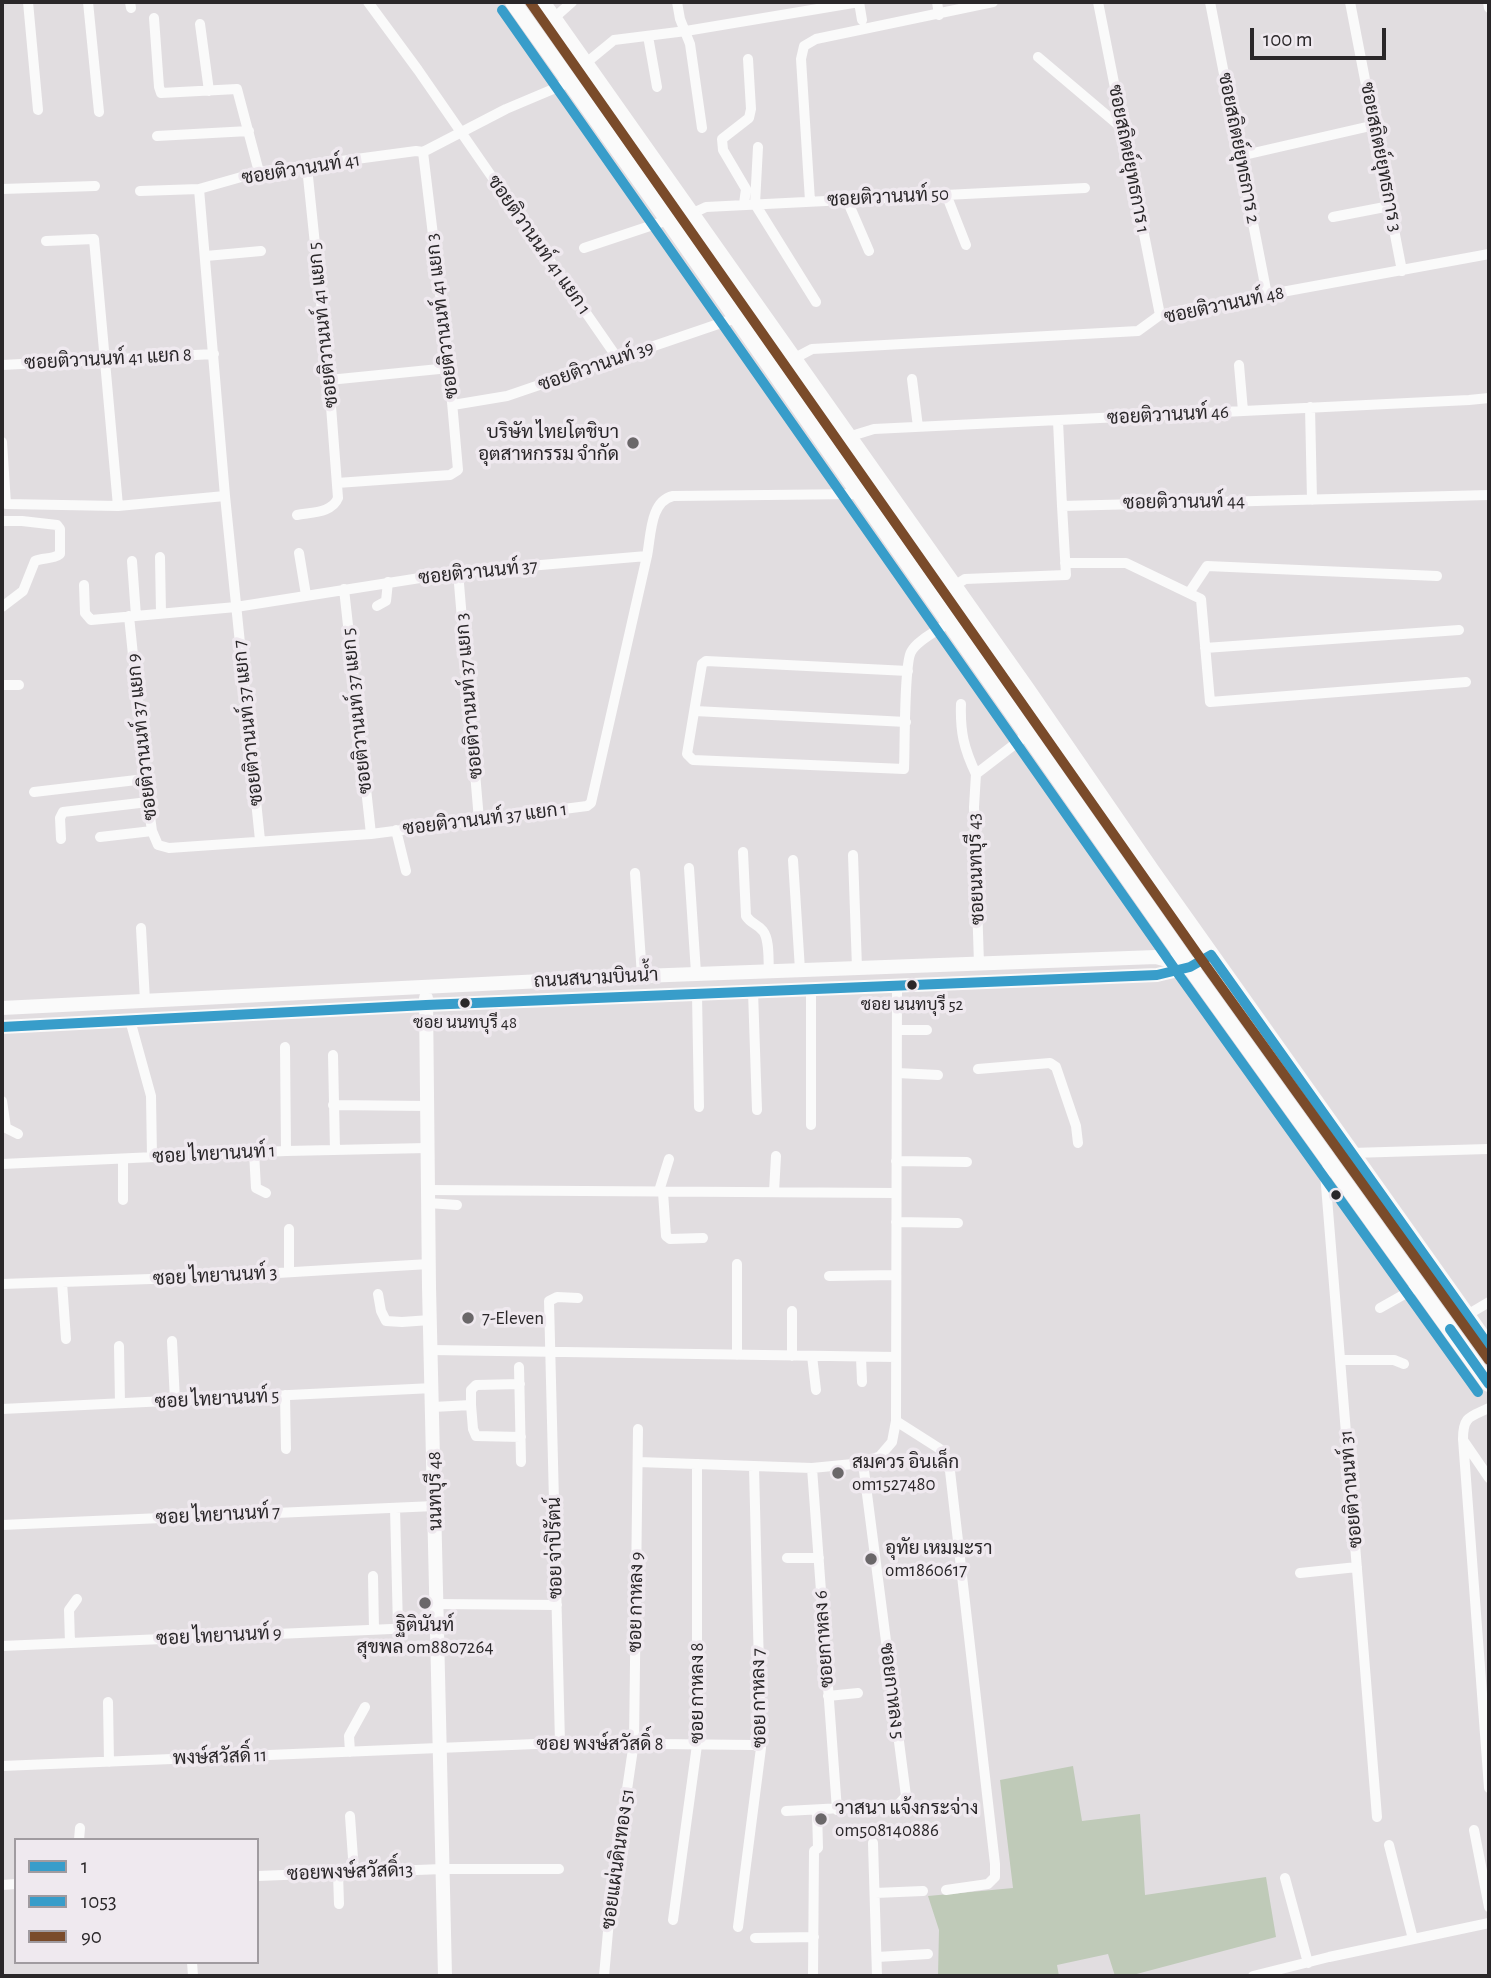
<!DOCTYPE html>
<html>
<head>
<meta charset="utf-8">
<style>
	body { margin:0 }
	#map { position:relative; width:1491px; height:1978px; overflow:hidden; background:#e1dde0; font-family:"Alegreya Sans",sans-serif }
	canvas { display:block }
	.frame { position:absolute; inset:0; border:4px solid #2a2729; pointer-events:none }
	.legend { position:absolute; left:14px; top:1838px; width:245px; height:126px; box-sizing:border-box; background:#efe9ef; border:2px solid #a09ba0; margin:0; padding:9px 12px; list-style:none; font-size:21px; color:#2a2729 }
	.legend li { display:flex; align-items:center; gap:14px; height:35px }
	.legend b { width:35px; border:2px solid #a09ba0 }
	.scale { position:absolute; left:1250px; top:28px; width:136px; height:32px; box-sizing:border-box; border:4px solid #2a2729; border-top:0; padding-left:9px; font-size:21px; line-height:24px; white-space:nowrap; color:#2a2729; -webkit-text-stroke:5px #efe9ef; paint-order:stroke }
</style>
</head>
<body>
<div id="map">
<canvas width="1491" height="1978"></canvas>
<div class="frame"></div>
<ul class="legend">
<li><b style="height:9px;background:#389dca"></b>1</li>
<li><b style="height:9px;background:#389dca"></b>1053</li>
<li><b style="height:9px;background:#7a4b2a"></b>90</li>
</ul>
<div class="scale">100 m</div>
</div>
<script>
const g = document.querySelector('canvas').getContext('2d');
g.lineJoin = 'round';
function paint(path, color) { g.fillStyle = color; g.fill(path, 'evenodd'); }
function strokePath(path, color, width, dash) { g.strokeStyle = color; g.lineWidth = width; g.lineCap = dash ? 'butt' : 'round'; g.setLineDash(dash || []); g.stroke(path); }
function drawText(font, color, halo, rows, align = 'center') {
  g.font = font + ' "Alegreya Sans",Sarabun,sans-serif'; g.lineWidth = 7; g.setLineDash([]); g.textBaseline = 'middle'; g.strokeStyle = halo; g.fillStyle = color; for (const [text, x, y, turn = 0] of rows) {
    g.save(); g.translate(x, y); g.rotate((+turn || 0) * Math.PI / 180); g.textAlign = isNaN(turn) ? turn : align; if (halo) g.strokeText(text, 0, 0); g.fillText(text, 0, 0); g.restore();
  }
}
paint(new Path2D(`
	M 1073,1766 L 1082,1821 L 1140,1814 L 1145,1895 L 1266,1877 L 1276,1937 L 1129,1976 L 1115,1976 L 1108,1954 L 1057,1965 L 1059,1976 L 938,1976 L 939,1930 L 928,1896 L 1013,1888 L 1000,1780 Z`), '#bfcab8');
strokePath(new Path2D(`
	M 28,2 L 38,110
	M 88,2 L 99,112
	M 130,2 L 131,8
	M 368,2 L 418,70 L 618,359
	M 677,2 L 680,19 L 690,44 L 702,128
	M 859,2 L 862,20
	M 937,2 L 939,15
	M 1098,2 L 1160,315
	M 1210,2 L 1267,295
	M 1350,2 L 1402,271
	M 1488,2 L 1489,8
	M 154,18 L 159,87 L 161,93 L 237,89 L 259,172
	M 554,18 L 572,2
	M 200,24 L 209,91
	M 648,36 L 657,87
	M 1038,57 L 1123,129
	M 586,63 L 614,40 L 686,31 L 859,2
	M 157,136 L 249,131
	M 758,147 L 755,204 L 816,302
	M 1240,156 L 1375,125
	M 2,189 L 95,186
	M 199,189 L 225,496 L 260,840
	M 140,191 L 199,189 L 259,172 L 416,151 L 423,152 L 506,109 L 570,82
	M 946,194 L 966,245
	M 847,200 L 869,251
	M 810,201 L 801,59 L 804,46 L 816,39 L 993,2
	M 744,204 L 746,189 L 723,150 L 722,139 L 749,118 L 751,109 L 748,59
	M 693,213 L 706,207 L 1085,188
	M 1333,217 L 1390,206
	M 46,241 L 94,239 L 118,506
	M 584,248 L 668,220
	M 206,256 L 261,251
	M 793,359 L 812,349 L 1138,331 L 1160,315 L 1173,312 L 1489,254
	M 2,365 L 214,354
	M 1239,365 L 1243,411
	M 912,379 L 918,427
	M 329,380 L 449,368
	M 453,405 L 507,396 L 736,318
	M 1310,407 L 1312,500
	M 1058,421 L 1062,506
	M 848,437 L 874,429 L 1469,400 L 1489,398
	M 2,442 L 6,504 L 118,506 L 225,496
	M 337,483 L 450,475 L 458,470 L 449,368 L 423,152
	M 297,515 C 312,512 332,513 338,498 L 329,380 L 307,167
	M 2,521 L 22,521 L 57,525 L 60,529 L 60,554 C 52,560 43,557 35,561 L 23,591 L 2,607
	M 299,553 L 306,595
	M 160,557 L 161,613
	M 132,561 L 136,616
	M 1065,563 L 1126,563 L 1201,599 L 1210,702 L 1466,682
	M 458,572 L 479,820
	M 84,585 L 85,613 L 91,620 L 236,607 L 458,572 L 647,556 C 651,536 650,501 673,496 L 860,494
	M 954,586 L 965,579 L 1066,575 L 1062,506 L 1489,495
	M 344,589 L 371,834
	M 1189,593 L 1207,566 L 1437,576
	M 377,606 L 386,601 L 388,582
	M 129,616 L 148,802 L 152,831 L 158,845 L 169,848 L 371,834 L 587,806 L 591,803 L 647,556
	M 1205,648 L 1459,630
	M 908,671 L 706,661 L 702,664 L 687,754 L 693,760 L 904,769 C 905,749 904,665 911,652 C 917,640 939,630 950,622
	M 2,685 L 19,685
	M 961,704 C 960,732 964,749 976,774
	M 695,711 L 906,722
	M 976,774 L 974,807 L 979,964
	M 976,774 L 1028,734
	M 34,792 L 145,779
	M 396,830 L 406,871
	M 100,837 L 152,831
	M 61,839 L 60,818 L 63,812 L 148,802
	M 743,852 L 746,916 C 751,924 758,924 763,931 C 770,940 768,960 769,971
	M 853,855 L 857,968
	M 793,860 L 800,970
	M 689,868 L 696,973
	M 635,873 L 642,976
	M 141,928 L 145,1001
	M 811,989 L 811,1125
	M 753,991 L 757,1110
	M 697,994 L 699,1107
	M 130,1020 L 151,1096 L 152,1157
	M 897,1030 L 927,1030
	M 285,1047 L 286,1151
	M 333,1055 L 335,1150
	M 978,1069 L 1050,1063 L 1056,1067 L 1076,1126 L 1078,1143
	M 897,1073 L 938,1075
	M 2,1101 L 6,1128 L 18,1134
	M 333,1105 L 427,1106
	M 254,1152 L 256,1188 L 266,1193
	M 1351,1153 L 1488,1149
	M 123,1159 L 123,1200
	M 896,1161 L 967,1162
	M 1330,1161 L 1325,1173 L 1377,1817
	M 2,1164 L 286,1151 L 427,1148
	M 428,1190 L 895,1193
	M 659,1191 L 669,1159
	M 663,1192 L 666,1236 L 670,1239 L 703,1238
	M 774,1192 L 776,1156
	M 428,1203 L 457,1205
	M 896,1222 L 958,1223
	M 289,1229 L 289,1272
	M 829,1276 L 896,1275
	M 62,1282 L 66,1339
	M 2,1284 L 210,1277 L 429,1264
	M 378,1294 L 381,1311 L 386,1321 L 402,1322 L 430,1320
	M 1380,1308 L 1419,1286
	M 792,1311 L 792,1356
	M 1467,1315 L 1489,1302
	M 172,1341 L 175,1401
	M 119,1346 L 120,1403
	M 432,1350 L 896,1357
	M 737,1355 L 737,1264
	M 812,1356 L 816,1390
	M 861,1357 L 862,1382
	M 1340,1360 L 1394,1360 L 1404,1364
	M 519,1367 L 521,1462
	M 285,1395 L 286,1449
	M 471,1405 L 473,1429 L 476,1436 L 521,1437
	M 433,1407 L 471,1405 L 471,1390 L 476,1385 L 520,1384
	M 2,1409 L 433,1388
	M 896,1421 L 940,1449 L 950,1471 L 995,1864 L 995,1877 L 988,1884 L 946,1890
	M 1463,1440 L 1489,1478
	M 638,1462 L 812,1468 L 863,1463 L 880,1456 L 892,1442 L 896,1421 L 897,986
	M 812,1468 L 837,1810
	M 395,1508 L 398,1628
	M 2,1525 L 435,1506
	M 787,1558 L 819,1558
	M 1300,1573 L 1357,1567
	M 373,1576 L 374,1629
	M 437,1604 L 557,1605
	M 70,1643 L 69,1610 L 77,1599
	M 2,1646 L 437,1627
	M 828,1696 L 858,1693
	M 108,1702 L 109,1762
	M 560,1743 L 549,1301 L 557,1297 L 578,1298
	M 350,1752 L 349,1736 L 365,1707
	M 2,1766 L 560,1743 L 754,1745 L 761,1748
	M 1489,1788 L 1463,1439 C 1463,1416 1470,1417 1489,1408
	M 786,1811 L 898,1805 L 906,1796 L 863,1463
	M 350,1816 L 354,1872
	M 1474,1830 L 1489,1907
	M 79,1840 L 80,1828
	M 873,1843 L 877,1976
	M 1389,1845 L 1413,1939
	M 338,1873 L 339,1904
	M 257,1876 L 443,1869 L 559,1869
	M 1285,1878 L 1308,1963
	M 2,1885 L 16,1884
	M 875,1893 L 923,1891
	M 673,1920 L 697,1745 L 697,1464
	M 738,1927 L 761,1748 L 754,1467
	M 755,1938 L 814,1937
	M 877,1957 L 928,1954
	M 192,1962 L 193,1976
	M 604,1976 L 611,1898 L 634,1742 L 638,1429
	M 813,1976 L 814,1851 L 818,1848 L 817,1810
	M 1253,1976 L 1329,1957 L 1489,1923`), '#fafafa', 10);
strokePath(new Path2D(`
	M 426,998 L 429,1287 L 445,1976
	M 2,1008 L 642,976 L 1156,957 L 1189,966
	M 2,1027 L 426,1005 L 1157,975 L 1190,967 L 1211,955`), '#fafafa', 14);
strokePath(new Path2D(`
	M 513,2 L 668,220 L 1190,967 L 1489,1384
	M 542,2 L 1027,689 L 1152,871 L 1489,1346`), '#fafafa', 16);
strokePath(new Path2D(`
	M 2,1027 L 426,1005 L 1157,975 L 1190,967 L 1211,955 L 1489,1346
	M 1450,1329 L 1489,1384`), '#389dca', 10);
strokePath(new Path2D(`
	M 502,10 L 1179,975 L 1478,1392`), '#389dca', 10);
strokePath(new Path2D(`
	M 530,2 L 1201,959 L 1489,1360`), '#7a4b2a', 10);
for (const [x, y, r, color] of [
	[633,443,7,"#6a6769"],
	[912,985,6,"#2a2729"],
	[465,1003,6,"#2a2729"],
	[1336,1195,6,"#2a2729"],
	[468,1318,7,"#6a6769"],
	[838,1473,7,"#6a6769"],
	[871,1559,7,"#6a6769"],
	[425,1603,7,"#6a6769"],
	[821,1819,7,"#6a6769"]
]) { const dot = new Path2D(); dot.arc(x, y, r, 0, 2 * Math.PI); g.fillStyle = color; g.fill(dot); strokePath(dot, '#efe9ef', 2.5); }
drawText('17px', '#2a2729', '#efe9ef', [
	["ซอย นนทบุรี 52",912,1005],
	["ซอย นนทบุรี 48",465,1023]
]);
drawText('19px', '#2a2729', '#efe9ef', [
	["ซอยสถิตย์ยุทธการ 2",1239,148,79],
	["ซอยสถิตย์ยุทธการ 3",1381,157,79],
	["ซอยสถิตย์ยุทธการ 1",1129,159,79],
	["ซอยติวานนท์ 41",301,169,-9],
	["ซอยติวานนท์ 50",888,197,-3],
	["ซอยติวานนท์ 41 แยก 1",539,245,55],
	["ซอยติวานนท์ 48",1224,305,-12],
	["ซอยติวานนท์ 41 แยก 3",442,316,-97],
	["ซอยติวานนท์ 41 แยก 5",323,325,-96],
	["ซอยติวานนท์ 41 แยก 8",108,359,-3],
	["ซอยติวานนท์ 39",596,366,-19],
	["ซอยติวานนท์ 46",1168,415,-3],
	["ซอยติวานนท์ 44",1184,502,-1],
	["ซอยติวานนท์ 37",478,572,-6],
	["ซอยติวานนท์ 37 แยก 3",469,696,-95],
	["ซอยติวานนท์ 37 แยก 5",357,711,-96],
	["ซอยติวานนท์ 37 แยก 7",248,723,-96],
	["ซอยติวานนท์ 37 แยก 9",142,737,-96],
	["ซอยติวานนท์ 37 แยก 1",485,819,-7],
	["ซอยนนทบุรี 43",976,869,-92],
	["ถนนสนามบินน้ำ",596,978,-3],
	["ซอย ไทยานนท์ 1",214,1154,-3],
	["ซอย ไทยานนท์ 3",215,1276,-3],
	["ซอย ไทยานนท์ 5",217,1399,-3],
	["ซอยติวานนท์ 31",1351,1489,-95],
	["นนทบุรี 48",435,1491,-91],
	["ซอย ไทยานนท์ 7",218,1515,-3],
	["ซอย จ่าปิรัตน์",555,1548,-91],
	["ซอย กาหลง 9",636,1602,-89],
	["ซอย ไทยานนท์ 9",219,1636,-3],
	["ซอยกาหลง 6",824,1639,-94],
	["ซอยกาหลง 5",892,1691,83],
	["ซอย กาหลง 8",697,1693,-90],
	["ซอย กาหลง 7",759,1698,-91],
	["ซอย พงษ์สวัสดิ์ 8",600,1744],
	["พงษ์สวัสดิ์ 11",220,1757,-2],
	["ซอยแผ่นดินทอง 51",618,1859,-82],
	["ซอยพงษ์สวัสดิ์13",350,1872,-2]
]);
drawText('19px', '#2a2729', '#efe9ef', [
	["บริษัท ไทยโตชิบา",619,432,"right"],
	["อุตสาหกรรม จำกัด",619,454,"right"],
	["7-Eleven",482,1318],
	["สมควร อินเล็ก",852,1462],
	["om1527480",852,1484],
	["อุทัย เหมมะรา",885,1548],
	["om1860617",885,1570],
	["ฐิตินันท์",425,1625,"center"],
	["สุขพล om8807264",425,1647,"center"],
	["วาสนา แจ้งกระจ่าง",835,1808],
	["om508140886",835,1830]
], 'left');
</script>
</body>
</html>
